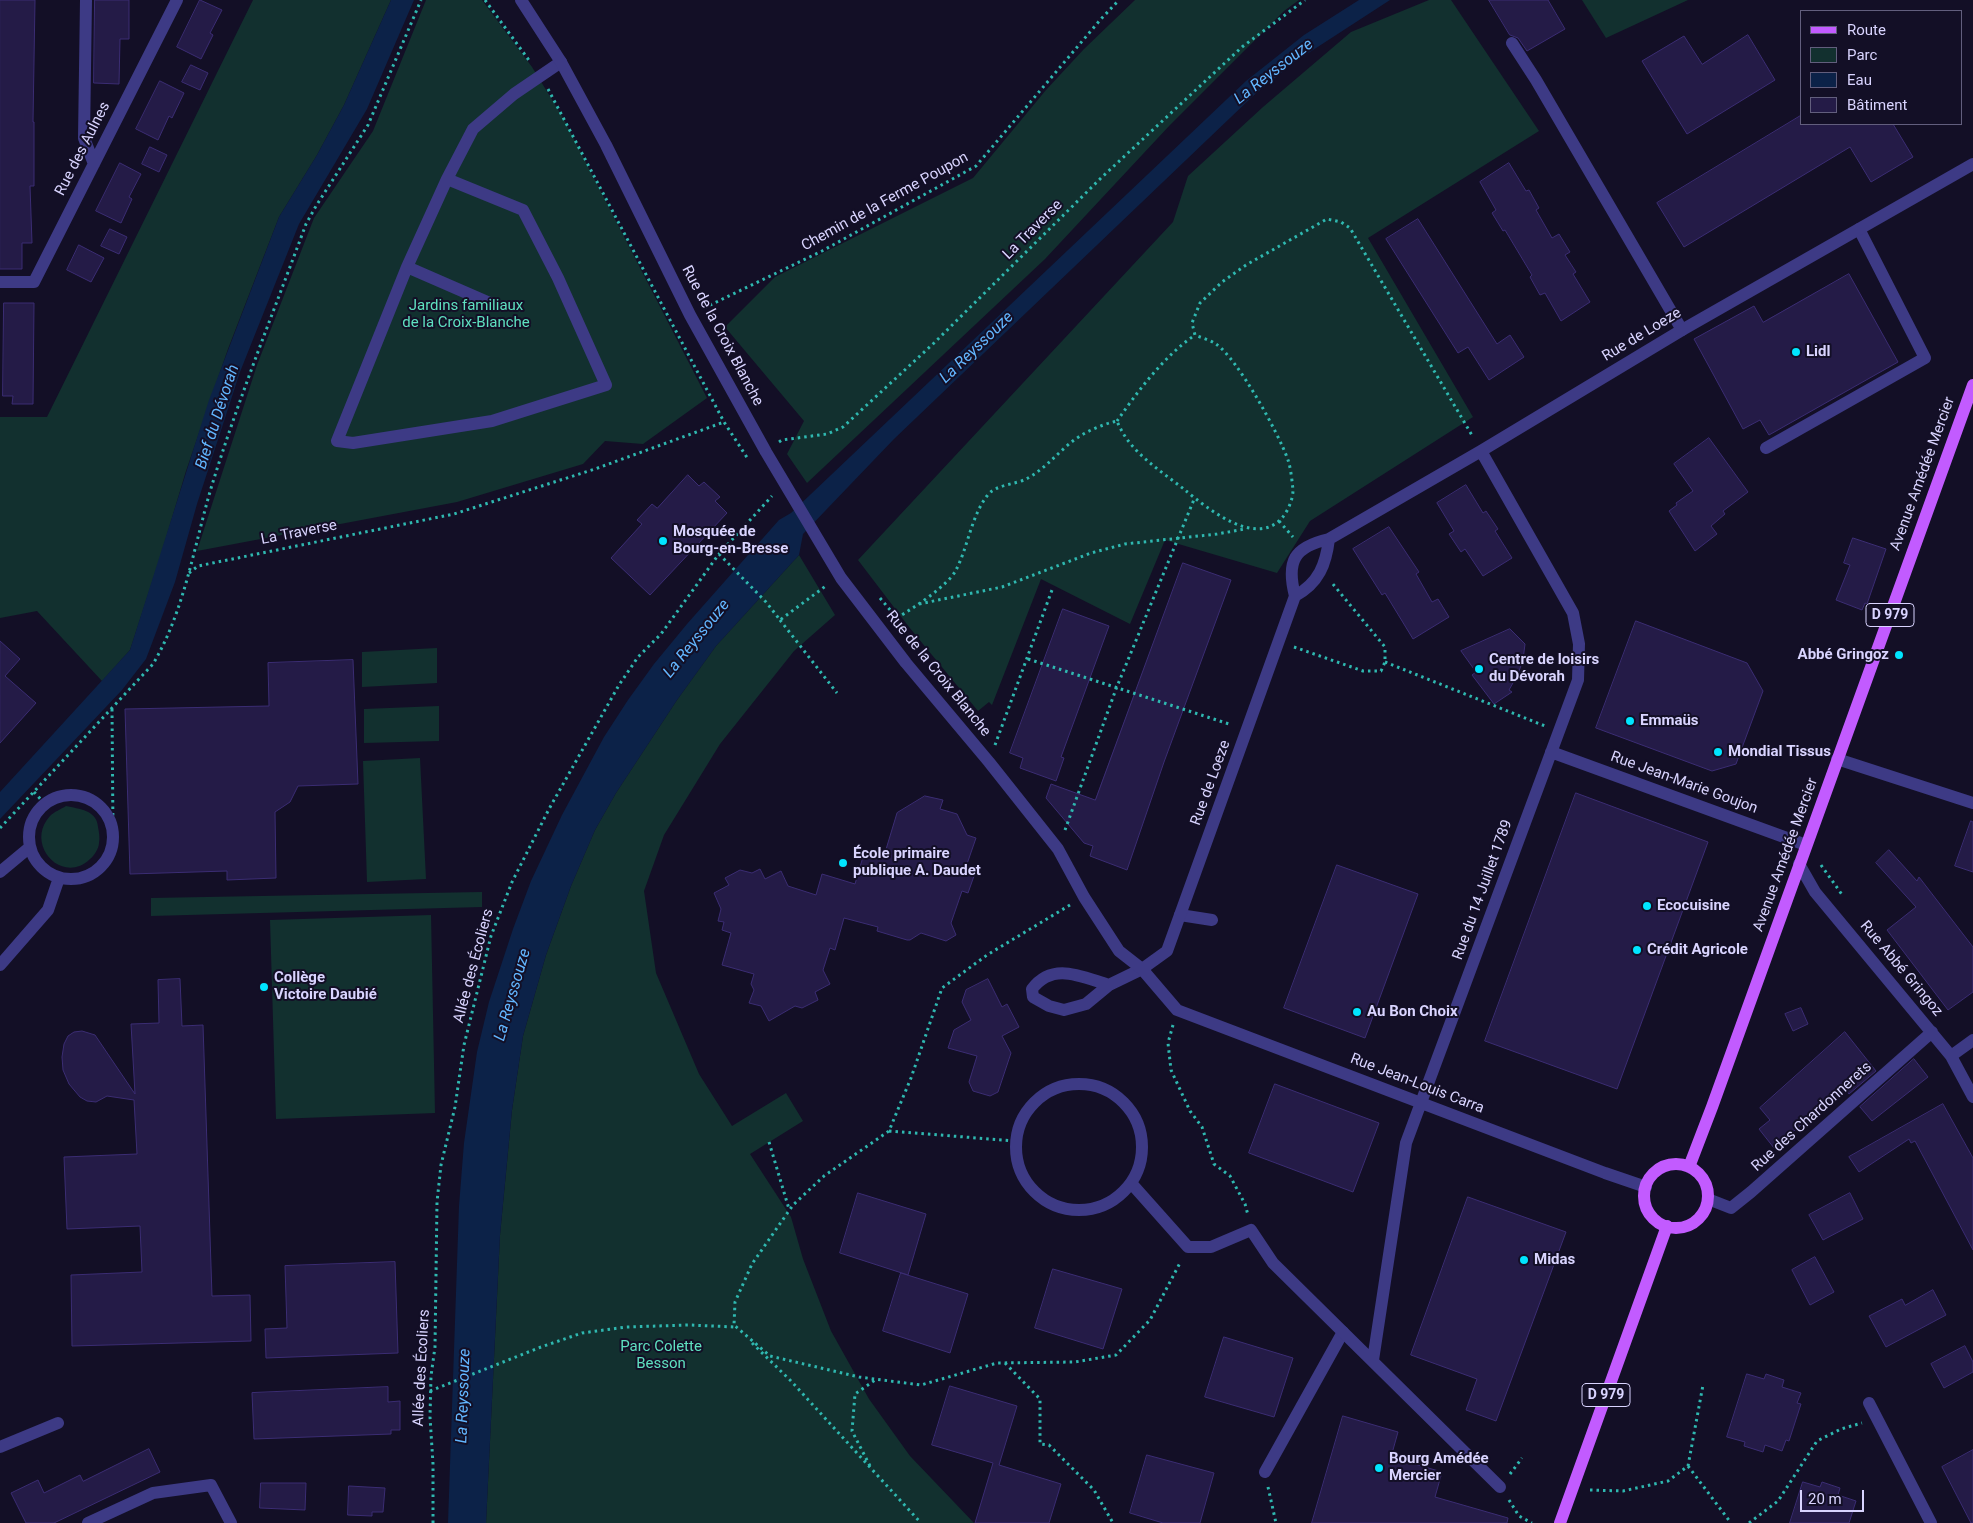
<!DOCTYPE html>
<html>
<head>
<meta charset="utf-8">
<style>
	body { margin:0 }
	#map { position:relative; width:1973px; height:1523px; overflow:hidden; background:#130f26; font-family:Roboto,sans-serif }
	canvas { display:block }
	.legend { position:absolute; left:1800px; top:10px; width:162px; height:115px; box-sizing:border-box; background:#130f26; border:1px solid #625e7d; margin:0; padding:6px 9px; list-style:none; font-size:15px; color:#d9d4ff }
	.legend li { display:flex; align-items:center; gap:10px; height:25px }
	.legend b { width:25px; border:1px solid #625e7d }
	.scale { position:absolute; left:1800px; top:1490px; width:64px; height:22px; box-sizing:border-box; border:2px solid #d9d4ff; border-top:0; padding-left:6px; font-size:15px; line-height:18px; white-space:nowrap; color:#d9d4ff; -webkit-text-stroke:4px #130f26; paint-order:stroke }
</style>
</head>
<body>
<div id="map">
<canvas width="1973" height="1523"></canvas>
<ul class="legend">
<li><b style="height:6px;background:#c25bff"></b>Route</li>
<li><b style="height:14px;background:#12302f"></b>Parc</li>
<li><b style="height:14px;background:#0c2248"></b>Eau</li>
<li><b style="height:14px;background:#241b47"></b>Bâtiment</li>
</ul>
<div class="scale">20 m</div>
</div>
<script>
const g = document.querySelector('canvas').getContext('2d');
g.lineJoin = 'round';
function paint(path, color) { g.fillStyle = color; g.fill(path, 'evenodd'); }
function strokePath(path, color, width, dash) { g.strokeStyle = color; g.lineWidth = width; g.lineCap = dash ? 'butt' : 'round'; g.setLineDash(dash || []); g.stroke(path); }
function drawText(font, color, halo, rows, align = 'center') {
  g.font = font + ' Roboto,sans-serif'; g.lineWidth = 4; g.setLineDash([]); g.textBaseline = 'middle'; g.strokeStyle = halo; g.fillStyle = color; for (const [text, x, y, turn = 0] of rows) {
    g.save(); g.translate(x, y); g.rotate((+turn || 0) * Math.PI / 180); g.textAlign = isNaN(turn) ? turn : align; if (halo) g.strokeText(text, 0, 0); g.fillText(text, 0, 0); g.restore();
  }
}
paint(new Path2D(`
	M 253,0 L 391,0 L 344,105 L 317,155 L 279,217 L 228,349 L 186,471 L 160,558 L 130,650 L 102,681 L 37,611 L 0,618 L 0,417 L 47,417 Z
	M 426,0 L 482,0 L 532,67 L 562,116 L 707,398 L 643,444 L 605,441 L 583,464 L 457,502 L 197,551 L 257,365 L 314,218 L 373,131 Z
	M 1135,0 L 1299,0 L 1284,11 L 1170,125 L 1045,259 L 807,483 L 787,454 L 804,421 L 725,327 L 775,277 L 973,178 L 1046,90 L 1084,49 Z
	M 1429,0 L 1451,0 L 1539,131 L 1368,238 L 1473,417 L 1310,521 L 1277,573 L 1165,540 L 1130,624 L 1041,579 L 992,705 L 989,702 L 978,711 L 909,627 L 858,560 L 1173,222 L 1188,176 L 1263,107 L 1351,32 Z
	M 1582,0 L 1688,0 L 1606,38 Z
	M 799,555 L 835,615 L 794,651 L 720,744 L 664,835 L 644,891 L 656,973 L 699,1074 L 732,1126 L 786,1093 L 803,1121 L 750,1154 L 791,1217 L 803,1259 L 831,1331 L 869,1399 L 910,1456 L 974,1523 L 486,1523 L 500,1235 L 512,1110 L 523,1036 L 546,955 L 571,886 L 595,830 L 616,793 L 677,700 L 716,646 Z
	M 437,648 L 437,683 L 362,687 L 362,652 Z
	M 439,706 L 439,741 L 364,743 L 364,709 Z
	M 420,758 L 426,879 L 367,882 L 363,761 Z
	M 66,806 C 79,809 97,810 98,827 C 99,832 100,838 99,843 C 99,848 94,856 90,859 C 62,886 24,844 50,816 C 54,812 61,809 66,806 Z
	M 482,892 L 482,907 L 151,916 L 151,898 Z
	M 431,915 L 435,1113 L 276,1119 L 270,920 Z`), '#12302f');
paint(new Path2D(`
	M 391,0 L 414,0 L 367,109 L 299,224 L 240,372 L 197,504 L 175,582 L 146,659 L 122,690 L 0,819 L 0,792 L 130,650 L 209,400 L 279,217 L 317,155 L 344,105 Z
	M 1359,0 L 1390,0 L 1293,63 L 1253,96 L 894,439 L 803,534 L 799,555 L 716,646 L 677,700 L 616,793 L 595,830 L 571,886 L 546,955 L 523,1036 L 512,1110 L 500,1235 L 486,1523 L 448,1523 L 459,1206 L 464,1143 L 477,1052 L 489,1002 L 513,929 L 531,881 L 562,815 L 604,737 L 628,700 L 654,664 L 687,624 L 779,520 L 791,513 L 1246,81 L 1304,35 Z`), '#0c2248');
const building = new Path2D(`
	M 0,0 L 35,0 L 33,122 L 34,122 L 34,186 L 30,186 L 32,243 L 22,243 L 22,269 L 0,269 Z
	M 95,0 L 129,0 L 129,39 L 120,39 L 119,84 L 94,83 Z
	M 200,0 L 222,10 L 210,33 L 213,35 L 201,59 L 177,47 Z
	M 1489,0 L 1548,0 L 1565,29 L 1527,51 L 1518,38 L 1510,35 Z
	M 1748,35 L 1775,80 L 1687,134 L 1642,61 L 1684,36 L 1702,64 Z
	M 191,65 L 208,73 L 200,90 L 182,82 Z
	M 160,81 L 184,93 L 172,118 L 169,116 L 158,140 L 136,129 Z
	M 1802,115 L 1802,124 L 1893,124 L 1913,157 L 1871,182 L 1850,147 L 1684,247 L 1657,203 Z
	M 150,147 L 167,155 L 159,172 L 142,164 Z
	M 120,163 L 141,174 L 129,197 L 132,199 L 121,223 L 96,211 Z
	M 1509,163 L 1526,191 L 1529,190 L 1539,208 L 1536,210 L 1552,238 L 1559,234 L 1570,252 L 1565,255 L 1576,272 L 1573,274 L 1590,302 L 1561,321 L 1545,293 L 1540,295 L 1530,277 L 1532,275 L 1505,230 L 1503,231 L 1492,213 L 1496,210 L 1480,182 Z
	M 1418,219 L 1497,344 L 1510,335 L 1524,357 L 1489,380 L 1468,347 L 1458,353 L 1386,239 Z
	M 110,229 L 127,237 L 119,254 L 101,246 Z
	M 79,245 L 104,258 L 91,282 L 67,270 Z
	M 1849,274 L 1898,362 L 1769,435 L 1760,420 L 1743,429 L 1694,339 L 1754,306 L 1763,322 Z
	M 4,303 L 34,303 L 33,404 L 12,404 L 13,396 L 3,396 Z
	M 1709,438 L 1748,492 L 1723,511 L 1725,514 L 1711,526 L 1717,534 L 1695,551 L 1669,511 L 1677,505 L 1676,503 L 1693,491 L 1674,464 Z
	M 688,475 L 699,486 L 704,482 L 720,497 L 715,501 L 727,513 L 650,595 L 611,558 L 642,524 L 637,520 L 652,504 L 657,508 Z
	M 1466,485 L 1483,513 L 1486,511 L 1498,529 L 1495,531 L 1512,558 L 1483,576 L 1465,549 L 1461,552 L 1449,534 L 1454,531 L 1437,503 Z
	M 1389,527 L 1419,572 L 1416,574 L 1432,602 L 1438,599 L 1449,617 L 1413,639 L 1385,593 L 1382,595 L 1353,549 Z
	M 1853,538 L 1886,549 L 1867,604 L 1865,603 L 1862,610 L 1836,600 L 1850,565 L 1844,563 Z
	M 1183,563 L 1231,580 L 1164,762 L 1127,870 L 1090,856 L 1093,846 L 1084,843 L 1046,798 L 1051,784 L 1095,800 Z
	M 1063,609 L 1109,626 L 1061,757 L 1064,758 L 1056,781 L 1020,768 L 1023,758 L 1010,753 Z
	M 1636,621 L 1747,663 L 1763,691 L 1736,764 L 1712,771 L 1596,728 Z
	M 1510,629 L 1525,644 L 1523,660 L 1518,674 L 1509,690 L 1512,692 L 1494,704 L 1472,675 L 1476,672 L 1461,651 Z
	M 0,641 L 20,659 L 5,676 L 36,703 L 0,743 Z
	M 353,660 L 358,784 L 298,786 L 290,802 L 275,812 L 276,878 L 227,880 L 227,871 L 130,874 L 125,709 L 269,706 L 268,663 Z
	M 1576,793 L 1708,842 L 1617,1089 L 1485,1041 Z
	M 925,796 L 943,800 L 940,809 L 957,814 L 967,835 L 976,838 L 967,864 L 974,876 L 968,893 L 962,891 L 951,923 L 956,935 L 946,941 L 921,933 L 910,940 L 907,940 L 877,931 L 878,927 L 844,918 L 835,950 L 830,948 L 823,970 L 830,984 L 815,992 L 818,1000 L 802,1008 L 795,1006 L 769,1021 L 761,1006 L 749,1003 L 754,990 L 751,984 L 754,974 L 722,965 L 731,933 L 722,930 L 724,922 L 718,921 L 721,909 L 714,893 L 729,885 L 725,878 L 740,870 L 752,873 L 760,869 L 765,879 L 781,871 L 788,886 L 816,895 L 822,874 L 855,884 L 865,850 L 884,856 L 897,813 Z
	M 1971,821 L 1973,822 L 1973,872 L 1955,866 Z
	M 1889,850 L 1917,881 L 1919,877 L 1973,947 L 1973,992 L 1948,1010 L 1887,930 L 1916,907 L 1876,863 Z
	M 1337,865 L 1418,894 L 1365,1038 L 1284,1008 Z
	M 180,979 L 182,1026 L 203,1025 L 212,1296 L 250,1295 L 251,1341 L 72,1346 L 71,1275 L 142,1272 L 140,1226 L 67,1229 L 64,1157 L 137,1154 L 134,1100 L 107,1096 L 96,1102 L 87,1101 L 80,1097 L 69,1084 L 63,1070 L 62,1057 L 64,1044 L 68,1036 L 74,1032 L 82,1031 L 95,1035 L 135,1094 L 131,1024 L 159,1023 L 158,980 Z
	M 988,979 L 1002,1007 L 1007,1004 L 1019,1027 L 1002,1036 L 1011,1053 L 998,1092 L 990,1096 L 973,1091 L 969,1082 L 977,1056 L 948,1048 L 954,1030 L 971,1020 L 962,1002 L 966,990 Z
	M 1801,1008 L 1808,1024 L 1793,1031 L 1785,1014 Z
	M 1845,1032 L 1876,1071 L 1849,1094 L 1844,1088 L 1774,1148 L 1759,1129 L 1770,1120 L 1760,1108 Z
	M 1914,1059 L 1928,1077 L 1872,1121 L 1860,1107 Z
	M 1275,1084 L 1379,1123 L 1353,1192 L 1249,1153 Z
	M 1943,1104 L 1973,1158 L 1973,1250 L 1915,1141 L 1911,1143 L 1909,1139 L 1859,1172 L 1849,1157 Z
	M 858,1193 L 926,1214 L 908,1275 L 840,1253 Z
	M 1850,1193 L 1863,1219 L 1823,1240 L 1809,1215 Z
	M 1468,1197 L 1566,1232 L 1496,1421 L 1466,1410 L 1477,1379 L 1411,1355 Z
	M 1815,1257 L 1834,1292 L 1810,1305 L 1792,1270 Z
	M 395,1262 L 398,1353 L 266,1358 L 265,1329 L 287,1328 L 285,1266 Z
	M 1053,1269 L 1122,1289 L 1103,1349 L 1035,1328 Z
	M 901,1273 L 968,1294 L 950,1353 L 883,1331 Z
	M 1933,1290 L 1946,1315 L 1886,1347 L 1869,1316 L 1902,1299 L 1905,1305 Z
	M 1224,1337 L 1293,1358 L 1274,1417 L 1205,1397 Z
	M 1965,1346 L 1973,1362 L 1973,1372 L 1944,1388 L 1931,1364 Z
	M 1747,1374 L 1764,1379 L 1766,1374 L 1784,1380 L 1782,1387 L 1801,1393 L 1797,1403 L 1801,1404 L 1789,1441 L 1786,1440 L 1782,1451 L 1765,1445 L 1763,1452 L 1744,1446 L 1745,1442 L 1727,1437 Z
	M 950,1386 L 1017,1406 L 999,1465 L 1061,1484 L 1049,1523 L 975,1523 L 993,1463 L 932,1445 Z
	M 388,1387 L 388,1402 L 400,1401 L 400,1430 L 391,1430 L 391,1434 L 254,1439 L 252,1393 Z
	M 1343,1416 L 1398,1432 L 1391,1457 L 1442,1472 L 1435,1497 L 1508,1518 L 1507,1523 L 1312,1523 Z
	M 149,1449 L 160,1472 L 54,1523 L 26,1523 L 11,1493 L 38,1480 L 44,1493 L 80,1475 L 83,1481 Z
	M 1973,1450 L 1973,1523 L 1971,1523 L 1942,1467 Z
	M 1147,1455 L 1214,1473 L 1200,1523 L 1163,1523 L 1130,1513 Z
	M 1803,1482 L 1820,1487 L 1822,1482 L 1840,1488 L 1838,1495 L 1856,1501 L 1849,1523 L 1790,1523 Z
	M 261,1483 L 306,1483 L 305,1510 L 260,1508 Z
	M 349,1486 L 385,1488 L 383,1512 L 372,1512 L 372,1516 L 348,1515 Z`);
paint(building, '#241b47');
strokePath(building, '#3b2d73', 1);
strokePath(new Path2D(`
	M 485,0 L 531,63
	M 548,89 L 724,422 L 748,459
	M 704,308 L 822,251 L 976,166 L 1101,19 L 1119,0
	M 1117,421 C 1138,391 1164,356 1195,335
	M 779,442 L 782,440 L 827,434 L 843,427 L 934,343 L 1101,178 L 1242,47 L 1305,0
	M 1279,521 L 1293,537
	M 719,554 L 766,602 L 780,620 L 827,585
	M 189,573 L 198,566 L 454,514 L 595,469 L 724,422
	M 880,598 L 897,618 C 913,608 948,586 956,570 C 968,547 971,517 987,496 C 995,484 1016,485 1028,478 C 1044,469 1055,456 1069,444 C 1082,433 1100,425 1117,421 C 1129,452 1160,470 1185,490 C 1207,508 1255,548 1282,518 C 1288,511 1293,499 1293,490 C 1292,481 1291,469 1288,460 C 1279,434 1238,359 1216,344 C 1210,340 1202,338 1195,335 L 1192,323 L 1200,303 L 1222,282 L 1246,265 L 1327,219 L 1341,222 L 1350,228 L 1473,437
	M 919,604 L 1002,587 L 1091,553 L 1125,544 L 1217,534 L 1245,529
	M 780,620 L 837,693
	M 1294,647 L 1363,671 L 1381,671 L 1385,662 L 1385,647 L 1332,583
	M 1028,659 L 1232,725
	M 1385,662 L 1545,726
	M 112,709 L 113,832
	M 995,745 L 1052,590
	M 34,792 L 45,804
	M 0,828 L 153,664 C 185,610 194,545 212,485 C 239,397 274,311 306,224 L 316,206 L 368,125 L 421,0
	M 1065,830 L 1116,689 L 1195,497
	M 1821,865 L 1843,896
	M 1070,905 L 987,955 L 942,988 L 911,1078 L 889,1131 L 824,1176 L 793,1205 L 752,1264 L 735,1302 L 734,1325 L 770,1356 L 859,1377 L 921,1385 L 997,1363 L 1075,1362 L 1116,1355 L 1150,1320 L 1181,1261
	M 1173,1025 L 1168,1043 L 1171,1070 L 1190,1111 L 1202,1127 L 1214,1164 L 1230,1176 L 1245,1204 L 1248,1215
	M 889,1131 L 1015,1141
	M 769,1142 L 789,1209
	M 752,1343 L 791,1381 L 921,1523
	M 1005,1363 L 1040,1399 L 1040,1444 L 1049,1445 L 1094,1490 L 1113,1523
	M 430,1391 L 541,1347 L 582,1333 L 626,1327 L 689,1325 L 735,1327
	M 870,1466 L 852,1431 L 855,1394 L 875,1380
	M 1688,1466 L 1731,1523
	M 1510,1474 L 1522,1458
	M 1268,1487 L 1276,1523
	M 1590,1490 L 1623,1491 L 1668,1481 L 1688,1466 L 1703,1385
	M 1509,1500 L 1519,1516 L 1532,1523
	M 433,1523 L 433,1464 L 430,1417 L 431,1376 L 435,1347 L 437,1202 L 441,1165 L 455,1107 L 464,1045 L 491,936 L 512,882 L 549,809 L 619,685 L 638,657 L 661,634 L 719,554 L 772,496
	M 1749,1523 L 1778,1501 L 1817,1441 L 1841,1429 L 1862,1423`), '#2fb8b0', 3, [2.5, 4]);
strokePath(new Path2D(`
	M 1512,43 L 1536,80 L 1682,330
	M 447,179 L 523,210 L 558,278 L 606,385 L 492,421 L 353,443 L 337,441 L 407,267 L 447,179 L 473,129 L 514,94 L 561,62
	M 407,267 L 492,304
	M 1766,448 L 1925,358 L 1859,229
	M 1837,759 L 1973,803
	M29 837a42 42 0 1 1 84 0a42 42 0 1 1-84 0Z
	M 0,872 L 30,847
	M 1180,915 L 1212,920
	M 0,965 L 48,910 L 59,878
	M 1109,985 C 1082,977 1053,961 1032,989 L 1033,997 L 1049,1006 L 1064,1010 L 1086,1004 L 1109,985 L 1142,969
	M 0,1447 L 58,1423
	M 1265,1472 L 1343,1332`), '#3d3a85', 12);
strokePath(new Path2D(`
	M 86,0 L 84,138 L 94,164
	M 521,0 L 561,62 L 606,145 L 690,315 L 766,452 L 841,578 L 906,663 L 989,762 L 1058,849 L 1084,897 L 1119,951 L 1142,969 L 1177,1010 L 1605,1173 L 1646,1187
	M 0,282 L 34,282 L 177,0
	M 1295,596 C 1319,583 1326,564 1329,539
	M 1551,752 L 1806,845
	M 1799,864 L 1815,892 L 1951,1056 L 1973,1097
	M 1142,969 L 1167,951 L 1295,596 C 1286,561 1294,547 1329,539 L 1481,451 L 1682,330 L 1973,164
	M 1951,1056 L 1973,1040
	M1016 1147a63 63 0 1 1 126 0a63 63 0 1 1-126 0Z
	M 1131,1183 L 1188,1247 L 1211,1247 L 1251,1230 L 1273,1263 L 1500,1487
	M 1708,1199 L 1731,1208 L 1751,1192 L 1932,1032
	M 1373,1360 L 1406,1143 L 1578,680 L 1579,644 L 1573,613 L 1481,451
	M 1869,1403 L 1931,1523
	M 88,1523 L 153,1493 L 211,1485 L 231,1523`), '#3d3a85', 12);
strokePath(new Path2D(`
	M1644 1196a32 32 0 1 1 64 0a32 32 0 1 1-64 0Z
	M 1689,1167 L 1712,1107 L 1973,385
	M 1560,1523 L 1667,1226`), '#c25bff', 12);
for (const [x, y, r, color] of [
	[1796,352,5,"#00e5ff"],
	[663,541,5,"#00e5ff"],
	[1899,655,5,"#00e5ff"],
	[1479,669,5,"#00e5ff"],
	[1630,721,5,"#00e5ff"],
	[1718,752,5,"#00e5ff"],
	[843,863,5,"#00e5ff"],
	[1647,906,5,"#00e5ff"],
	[1637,950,5,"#00e5ff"],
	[264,987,5,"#00e5ff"],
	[1357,1012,5,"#00e5ff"],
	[1524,1260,5,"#00e5ff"],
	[1379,1468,5,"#00e5ff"]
]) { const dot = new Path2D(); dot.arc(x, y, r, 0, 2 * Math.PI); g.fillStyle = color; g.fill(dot); strokePath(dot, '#130f26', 2); }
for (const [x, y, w] of [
	[1890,615,48],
	[1606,1395,48]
]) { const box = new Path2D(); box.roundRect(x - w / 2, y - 11.5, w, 23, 4); g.fillStyle = '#130f26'; g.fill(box); strokePath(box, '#d9d4ff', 1); }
drawText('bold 14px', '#d9d4ff', null, [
	["D 979",1890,615],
	["D 979",1606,1395]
]);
drawText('15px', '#d9d4ff', '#130f26', [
	["Rue des Aulnes",83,149,-63],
	["Chemin de la Ferme Poupon",885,202,-29],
	["La Traverse",1033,230,-45],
	["Rue de Loeze",1642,335,-31],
	["Rue de la Croix Blanche",722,336,62],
	["Avenue Amédée Mercier",1923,474,-70],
	["La Traverse",299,533,-11],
	["Rue de la Croix Blanche",938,674,51],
	["Rue de Loeze",1211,783,-70],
	["Rue Jean-Marie Goujon",1684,783,20],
	["Avenue Amédée Mercier",1786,855,-70],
	["Rue du 14 Juillet 1789",1483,890,-70],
	["Allée des Écoliers",474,966,-75],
	["Rue Abbé Gringoz",1901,969,50],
	["Rue Jean-Louis Carra",1417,1084,21],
	["Rue des Chardonnerets",1812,1117,-42],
	["Allée des Écoliers",422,1368,-87]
]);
drawText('15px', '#5fe0c0', '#130f26', [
	["Jardins familiaux",466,306],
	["de la Croix-Blanche",466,323],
	["Parc Colette",661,1347],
	["Besson",661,1364]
]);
drawText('bold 15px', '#d9d4ff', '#130f26', [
	["Lidl",1806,352],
	["Mosquée de",673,532],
	["Bourg-en-Bresse",673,549],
	["Abbé Gringoz",1889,655,"right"],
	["Centre de loisirs",1489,660],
	["du Dévorah",1489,677],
	["Emmaüs",1640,721],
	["Mondial Tissus",1728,752],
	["École primaire",853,854],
	["publique A. Daudet",853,871],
	["Ecocuisine",1657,906],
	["Crédit Agricole",1647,950],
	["Collège",274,978],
	["Victoire Daubié",274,995],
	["Au Bon Choix",1367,1012],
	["Midas",1534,1260],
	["Bourg Amédée",1389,1459],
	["Mercier",1389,1476]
], 'left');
drawText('italic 16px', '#62b6ff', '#130f26', [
	["La Reyssouze",1274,72,-38],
	["La Reyssouze",977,348,-44],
	["Bief du Dévorah",218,417,-72],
	["La Reyssouze",697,639,-51],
	["La Reyssouze",513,995,-74],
	["La Reyssouze",464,1396,-88]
]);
</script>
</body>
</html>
